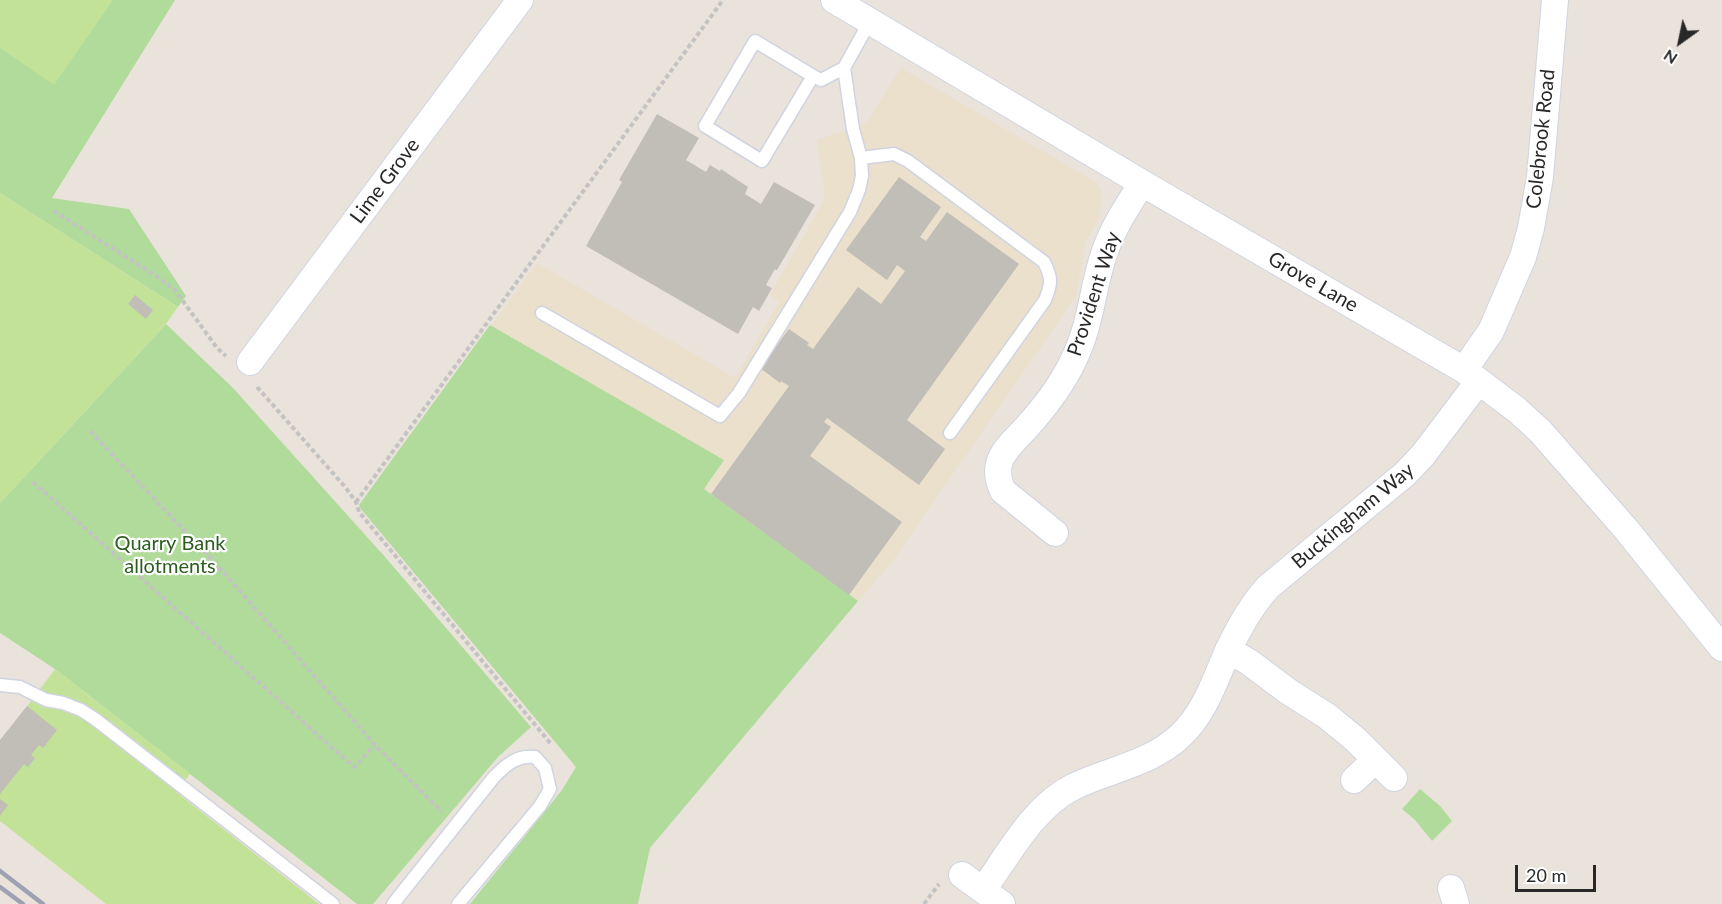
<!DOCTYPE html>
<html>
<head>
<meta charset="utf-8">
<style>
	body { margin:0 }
	#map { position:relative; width:1722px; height:904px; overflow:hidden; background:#e9e3db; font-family:Lato,sans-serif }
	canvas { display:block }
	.north { position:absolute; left:1650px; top:12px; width:60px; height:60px; -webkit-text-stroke:4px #fff; paint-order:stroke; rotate:213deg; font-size:16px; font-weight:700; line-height:24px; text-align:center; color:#282828 }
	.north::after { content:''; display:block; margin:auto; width:21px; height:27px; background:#282828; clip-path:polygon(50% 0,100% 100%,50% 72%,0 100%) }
	.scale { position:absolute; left:1515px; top:865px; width:81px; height:27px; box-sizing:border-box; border:3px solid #282828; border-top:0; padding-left:8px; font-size:18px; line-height:21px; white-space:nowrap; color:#282828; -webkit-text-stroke:4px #fff; paint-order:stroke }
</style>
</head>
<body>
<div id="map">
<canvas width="1722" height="904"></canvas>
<div class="north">N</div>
<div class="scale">20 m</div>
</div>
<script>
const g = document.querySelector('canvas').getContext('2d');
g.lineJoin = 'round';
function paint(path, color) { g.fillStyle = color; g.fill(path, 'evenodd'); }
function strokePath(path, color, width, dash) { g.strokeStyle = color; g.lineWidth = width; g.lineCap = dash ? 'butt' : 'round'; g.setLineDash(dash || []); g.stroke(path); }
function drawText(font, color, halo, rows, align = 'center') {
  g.font = font + ' Lato,sans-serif'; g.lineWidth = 4.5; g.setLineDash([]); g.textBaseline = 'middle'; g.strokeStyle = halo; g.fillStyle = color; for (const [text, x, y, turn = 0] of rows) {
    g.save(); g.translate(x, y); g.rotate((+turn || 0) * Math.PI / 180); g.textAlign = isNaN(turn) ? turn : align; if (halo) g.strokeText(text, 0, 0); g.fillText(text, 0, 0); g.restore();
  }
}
paint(new Path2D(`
	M 901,68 L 1097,183 L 1102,193 L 1100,216 L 1085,243 L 1076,296 L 892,562 L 849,612 L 576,768 L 361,509 L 359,505 L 537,263 L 735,378 L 780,301 L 770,295 L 825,198 L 817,140 L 866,123 Z`), '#eae0cb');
paint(new Path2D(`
	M 0,0 L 175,0 L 52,198 L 129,209 L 186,296 L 178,307 L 0,193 Z
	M 166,324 L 233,388 L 386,558 L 531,727 L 498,757 L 373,904 L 357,904 L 55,669 L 0,633 L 0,503 Z
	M 490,325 L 724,460 L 704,489 L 858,601 L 650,848 L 638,904 L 470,904 L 562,790 L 576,767 L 361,509 L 359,505 Z
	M 1420,789 L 1440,806 L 1452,821 L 1432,841 L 1415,820 L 1402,809 Z`), '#b1db9b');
paint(new Path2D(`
	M 0,0 L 113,0 L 54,85 L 0,48 Z
	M 0,193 L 178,307 L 166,324 L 0,503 Z
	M 55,669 L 190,774 L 176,792 L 319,904 L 106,904 L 0,821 L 0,743 Z`), '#c2e298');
paint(new Path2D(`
	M 657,114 L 699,138 L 686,160 L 706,172 L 710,165 L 720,171 L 721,169 L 748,187 L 745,194 L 761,204 L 774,182 L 815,205 L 777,270 L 775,269 L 766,285 L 772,288 L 759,311 L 753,307 L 738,334 L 586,246 L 622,182 L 619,180 Z
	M 899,177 L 941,207 L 920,237 L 926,241 L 947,212 L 1019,264 L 907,420 L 945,449 L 919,485 L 827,418 L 824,422 L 831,427 L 810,456 L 902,522 L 849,595 L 711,494 L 789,386 L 781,381 L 780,383 L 760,368 L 789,329 L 809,343 L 807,345 L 813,349 L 858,287 L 881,304 L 905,271 L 897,265 L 887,280 L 846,250 Z
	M 135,295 L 153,310 L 146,319 L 128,304 Z
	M 27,706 L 57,730 L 43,748 L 39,745 L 31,755 L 35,758 L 28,767 L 24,764 L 0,794 L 0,740 Z
	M 0,799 L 8,805 L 0,816 Z`), '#c1bdb7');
const lane = new Path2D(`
	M 755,41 L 813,76 L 762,161 L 705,126 Z
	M 813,76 L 821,80 L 844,68 L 870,21
	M 861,158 L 894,154 L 908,161 L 1044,262 C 1052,278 1052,283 1045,300 L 950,433
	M 542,313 L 720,416 L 739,393 L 850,212 L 859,190 L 862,176 L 861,158 L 853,129 L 844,68
	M 0,685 L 20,687 L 46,700 L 63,703 L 81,710 L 95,719 L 333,904
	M 393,904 L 494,777 C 507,764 517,755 535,757 L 545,768 L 550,789 L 540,806 L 458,904`);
const street = new Path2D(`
	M 834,0 L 1142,183 L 1464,370 L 1517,410 L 1540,431 L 1625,528 L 1722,648
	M 250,362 L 520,0
	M 1464,370 L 1491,331 L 1523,257 L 1531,228 L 1540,177 L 1555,0
	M 1055,533 L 1003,491 C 989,462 1007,448 1026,428 C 1053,398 1075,367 1086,327 C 1093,302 1096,276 1105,251 C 1114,226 1128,205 1142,183
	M 1228,650 L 1249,662 L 1289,692 L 1327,716 L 1356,740 L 1394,778
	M 1354,780 L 1375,760
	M 962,875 L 1002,904
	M 1451,888 L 1456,904
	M 983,890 C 1009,854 1033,807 1073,787 C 1109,769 1149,765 1180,736 C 1204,714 1214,683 1227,653 C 1238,629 1250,607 1268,587 L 1405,474 L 1423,455 L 1479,381`);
strokePath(lane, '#d0d3e0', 15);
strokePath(street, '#d0d3e0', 28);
strokePath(new Path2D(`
	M 54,211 L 156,276 L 175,290 L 217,348 L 226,356
	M 257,387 L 346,488 L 356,502 L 359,512 L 551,744
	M 90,431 L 217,565 L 375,745 L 442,812
	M 33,482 L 354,767 L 375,745
	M 356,502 L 723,0
	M 924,904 L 939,884`), '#c3c3c3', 4, [4.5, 3]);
strokePath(lane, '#fff', 12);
strokePath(street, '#fff', 26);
strokePath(new Path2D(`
	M 0,871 L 43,904
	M 0,887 L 23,904`), '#9ea1b1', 4.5);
drawText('20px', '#282828', '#fff', [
	["Colebrook Road",1541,139,-84],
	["Lime Grove",385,181,-53],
	["Grove Lane",1313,282,30],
	["Provident Way",1094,294,-72],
	["Buckingham Way",1353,516,-40]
]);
drawText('20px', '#2c5d1f', '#fff', [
	["Quarry Bank",170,544],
	["allotments",170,567]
]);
</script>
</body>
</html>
